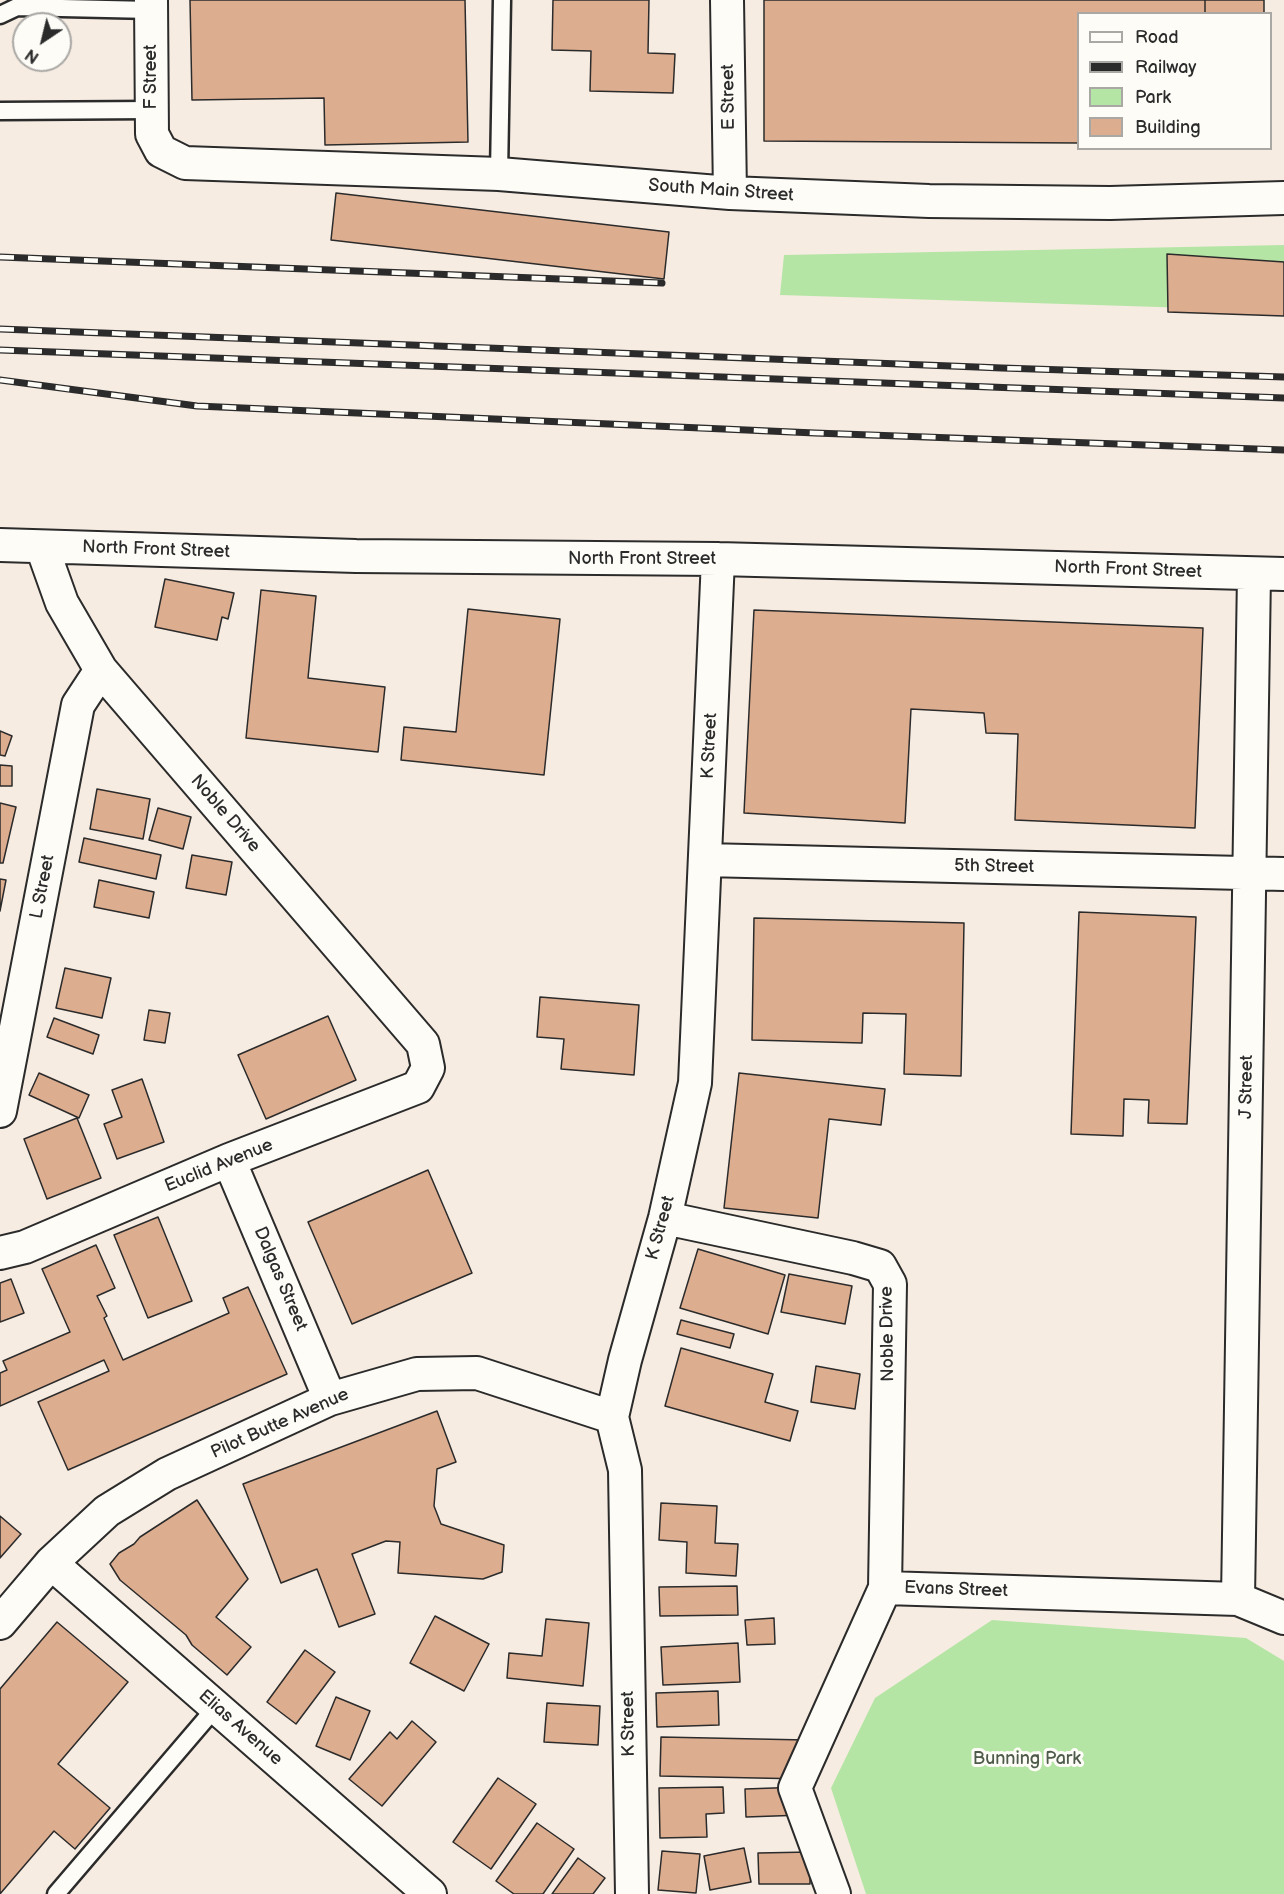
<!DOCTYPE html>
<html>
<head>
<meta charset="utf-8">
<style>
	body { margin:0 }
	#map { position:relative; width:1284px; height:1894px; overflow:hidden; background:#f7ece2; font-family:"Balsamiq Sans",sans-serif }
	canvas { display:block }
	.legend { position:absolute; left:1077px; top:12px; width:195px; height:138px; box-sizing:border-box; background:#fdfcf7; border:2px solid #a9a8a5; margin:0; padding:8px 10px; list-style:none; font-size:18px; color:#2b2b2b }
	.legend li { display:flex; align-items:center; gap:12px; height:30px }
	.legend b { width:30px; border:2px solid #a9a8a5 }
	.north { position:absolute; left:12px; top:12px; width:60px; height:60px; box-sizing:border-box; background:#fdfcf7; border:2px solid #a9a8a5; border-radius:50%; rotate:215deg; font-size:16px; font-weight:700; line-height:24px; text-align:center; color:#2b2b2b }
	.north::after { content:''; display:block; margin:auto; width:21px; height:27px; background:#2b2b2b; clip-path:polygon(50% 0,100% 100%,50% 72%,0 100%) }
</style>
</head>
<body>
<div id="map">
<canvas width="1284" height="1894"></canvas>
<ul class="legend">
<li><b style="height:8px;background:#fdfcf7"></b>Road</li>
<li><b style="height:8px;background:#2b2b2b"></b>Railway</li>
<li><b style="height:16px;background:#b5e5a5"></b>Park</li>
<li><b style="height:16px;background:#ddad8f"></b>Building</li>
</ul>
<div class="north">N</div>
</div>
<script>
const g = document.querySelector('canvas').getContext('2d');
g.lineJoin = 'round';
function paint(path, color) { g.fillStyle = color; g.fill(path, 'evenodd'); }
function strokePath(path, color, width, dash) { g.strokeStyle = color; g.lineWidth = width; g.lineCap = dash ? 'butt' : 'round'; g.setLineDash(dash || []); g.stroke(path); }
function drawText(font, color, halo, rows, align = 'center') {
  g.font = font + ' "Balsamiq Sans",sans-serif'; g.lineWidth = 6; g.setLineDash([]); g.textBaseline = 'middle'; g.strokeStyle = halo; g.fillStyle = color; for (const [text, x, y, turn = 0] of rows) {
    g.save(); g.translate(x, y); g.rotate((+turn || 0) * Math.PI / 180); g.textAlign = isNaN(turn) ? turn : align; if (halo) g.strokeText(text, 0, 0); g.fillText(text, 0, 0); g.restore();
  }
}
paint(new Path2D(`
	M 1284,245 L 1284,311 L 780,295 L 784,255 Z
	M 992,1620 L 1246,1638 L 1284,1661 L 1284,1894 L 866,1894 L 831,1788 L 875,1698 Z`), '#b5e5a5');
const building = new Path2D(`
	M 190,0 L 465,0 L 468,142 L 325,145 L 324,98 L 192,100 Z
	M 553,0 L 649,0 L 648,53 L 675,54 L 673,93 L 590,91 L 591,51 L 552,50 Z
	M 764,0 L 1205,0 L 1205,14 L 1078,14 L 1078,143 L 764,141 Z
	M 1205,0 L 1264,0 L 1264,14 L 1205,14 Z
	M 336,193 L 669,232 L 664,279 L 331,240 Z
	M 1167,254 L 1284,262 L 1284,316 L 1168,312 Z
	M 165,579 L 234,593 L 228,619 L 222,617 L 217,640 L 155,627 Z
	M 261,590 L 316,596 L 308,678 L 385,687 L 378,752 L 246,738 Z
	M 468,609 L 560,619 L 544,775 L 401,760 L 404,727 L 456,732 Z
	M 754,610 L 1203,628 L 1195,828 L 1015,820 L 1018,734 L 986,733 L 984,713 L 911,709 L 905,823 L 744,813 Z
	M 0,731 L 12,736 L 5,756 L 0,755 Z
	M 0,765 L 12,766 L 12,786 L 0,786 Z
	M 97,789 L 150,799 L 143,839 L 90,829 Z
	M 0,803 L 16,807 L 3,863 L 0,863 Z
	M 158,808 L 191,817 L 183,849 L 149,840 Z
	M 84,838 L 161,855 L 156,879 L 79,862 Z
	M 192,855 L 232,862 L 226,895 L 186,888 Z
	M 0,879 L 6,880 L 0,911 Z
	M 99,880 L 154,892 L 149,918 L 94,907 Z
	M 1079,912 L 1196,917 L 1187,1124 L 1148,1123 L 1149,1100 L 1124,1099 L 1123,1136 L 1071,1134 Z
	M 754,918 L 964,923 L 961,1076 L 904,1074 L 906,1014 L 863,1013 L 862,1043 L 752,1040 Z
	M 65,968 L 111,978 L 102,1018 L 56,1008 Z
	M 540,997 L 639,1005 L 634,1075 L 561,1069 L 564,1039 L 537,1037 Z
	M 149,1010 L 170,1013 L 165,1043 L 144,1040 Z
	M 328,1016 L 356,1080 L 266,1119 L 238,1055 Z
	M 54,1018 L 99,1035 L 93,1054 L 47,1037 Z
	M 39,1073 L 89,1095 L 79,1118 L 29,1095 Z
	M 739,1073 L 885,1089 L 881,1125 L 829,1119 L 818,1218 L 724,1208 Z
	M 142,1079 L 164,1142 L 117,1159 L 104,1124 L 122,1117 L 112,1090 Z
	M 77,1118 L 101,1178 L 47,1199 L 24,1139 Z
	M 428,1170 L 472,1273 L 352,1324 L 308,1222 Z
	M 158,1217 L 192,1301 L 148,1318 L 114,1235 Z
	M 96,1245 L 115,1288 L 97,1296 L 107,1316 L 104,1318 L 123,1360 L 229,1313 L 223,1298 L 248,1287 L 287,1374 L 68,1470 L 38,1402 L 109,1371 L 104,1360 L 0,1406 L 0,1373 L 7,1370 L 3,1361 L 70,1332 L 42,1269 Z
	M 698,1249 L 785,1275 L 768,1334 L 680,1308 Z
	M 789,1274 L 852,1286 L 845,1324 L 781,1312 Z
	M 11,1279 L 24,1313 L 0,1322 L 0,1283 Z
	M 681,1320 L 734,1334 L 730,1348 L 677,1334 Z
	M 681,1348 L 773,1374 L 765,1402 L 798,1411 L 790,1441 L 665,1406 Z
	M 816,1366 L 860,1374 L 855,1409 L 811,1402 Z
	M 437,1411 L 456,1462 L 437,1469 L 434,1506 L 441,1524 L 504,1545 L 502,1572 L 483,1579 L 398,1573 L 400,1542 L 386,1541 L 352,1554 L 375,1614 L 339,1627 L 317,1569 L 281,1583 L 243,1484 Z
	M 197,1500 L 248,1579 L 216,1617 L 251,1647 L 227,1675 L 192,1645 L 186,1635 L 120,1580 L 110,1564 L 119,1553 L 134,1544 L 140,1537 Z
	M 661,1503 L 717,1506 L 715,1543 L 738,1544 L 736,1576 L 686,1573 L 687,1542 L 659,1540 Z
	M 0,1516 L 21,1534 L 0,1558 Z
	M 737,1586 L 738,1615 L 660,1616 L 659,1587 Z
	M 435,1616 L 489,1644 L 464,1691 L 410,1663 Z
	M 774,1618 L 775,1644 L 747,1645 L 745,1620 Z
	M 546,1619 L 589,1623 L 583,1686 L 507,1678 L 509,1653 L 542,1656 Z
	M 57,1622 L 128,1682 L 58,1764 L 110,1808 L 75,1849 L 54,1831 L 0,1894 L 0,1689 Z
	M 738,1643 L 740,1682 L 663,1685 L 661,1647 Z
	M 305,1650 L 335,1672 L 296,1724 L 267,1702 Z
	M 718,1691 L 719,1725 L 657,1727 L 656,1693 Z
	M 336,1697 L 370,1711 L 350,1760 L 316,1746 Z
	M 547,1703 L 600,1706 L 598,1745 L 544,1742 Z
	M 412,1721 L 436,1742 L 382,1806 L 349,1779 L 390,1732 L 397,1739 Z
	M 661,1737 L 806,1740 L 805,1779 L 660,1776 Z
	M 498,1778 L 536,1804 L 491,1869 L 453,1842 Z
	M 723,1787 L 724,1813 L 706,1814 L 707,1837 L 660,1838 L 659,1788 Z
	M 802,1787 L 803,1815 L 746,1817 L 745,1789 Z
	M 537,1823 L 574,1849 L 543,1894 L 514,1894 L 496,1881 Z
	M 744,1848 L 751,1882 L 710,1890 L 704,1856 Z
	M 662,1851 L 700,1854 L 696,1893 L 658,1890 Z
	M 810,1852 L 810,1884 L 759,1884 L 758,1853 Z
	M 578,1858 L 605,1878 L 593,1894 L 552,1894 Z`);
paint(building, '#ddad8f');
strokePath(building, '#2b2b2b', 1.5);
const lane = new Path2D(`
	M 0,15 L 17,7 L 151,10
	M 0,111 L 152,110
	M 499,174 L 502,0
	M 56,1894 L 216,1707`);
const street = new Path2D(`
	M 151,0 L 152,134 L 161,151 L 185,163 L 499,174 L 730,193 L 929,201 L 1110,203 L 1284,198
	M 727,0 L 730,193
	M 0,545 L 356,556 L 718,559 L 1284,574
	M 705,860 L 1284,874
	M 0,1111 L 78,705 L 101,670
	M 229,1160 L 330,1399
	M 665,1218 L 853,1258 L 880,1266 L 890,1284 L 885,1588
	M 0,1253 L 25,1247 L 229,1160 L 418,1087 L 428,1068 L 423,1044 L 101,670 L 62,603 L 42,547
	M 51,1563 L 430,1894
	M 1238,1599 L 1254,574
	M 0,1623 L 51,1563 L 107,1511 L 167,1474 L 330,1399 L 417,1374 L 477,1373 L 612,1417
	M 632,1894 L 625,1470 L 612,1417 L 625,1360 L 665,1218 L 695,1083 L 718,559
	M 834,1894 L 795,1788 L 885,1588 L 1238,1599 L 1284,1618`);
strokePath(lane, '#2b2b2b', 21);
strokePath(street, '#2b2b2b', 36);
strokePath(lane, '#fdfcf7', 16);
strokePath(street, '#fdfcf7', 32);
const rail = new Path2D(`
	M 0,257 L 662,283
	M 0,329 L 1002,368 L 1284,377
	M 0,350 L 1284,398
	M 0,380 L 197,406 L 815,433 L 1284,450`);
strokePath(rail, '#2b2b2b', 7);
strokePath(rail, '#fdfcf7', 4.5, [14]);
drawText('18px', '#2b2b2b', '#fdfcf7', [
	["F Street",151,77,-90],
	["E Street",729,97,-91],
	["South Main Street",721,191,4],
	["North Front Street",156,550,2],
	["North Front Street",642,559],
	["North Front Street",1128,570,2],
	["K Street",710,746,-87],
	["Noble Drive",225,814,49],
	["5th Street",994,867,1],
	["L Street",43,887,-79],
	["J Street",1247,1087,-89],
	["Euclid Avenue",219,1166,-22],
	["K Street",661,1228,-75],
	["Dalgas Street",280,1279,67],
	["Noble Drive",888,1334,-91],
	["Pilot Butte Avenue",280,1424,-24],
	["Evans Street",956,1590,2],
	["K Street",629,1724,-91],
	["Elias Avenue",240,1728,41]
]);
drawText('18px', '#4e5a4a', '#fdfcf7', [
	["Bunning Park",1027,1759]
]);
</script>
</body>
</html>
